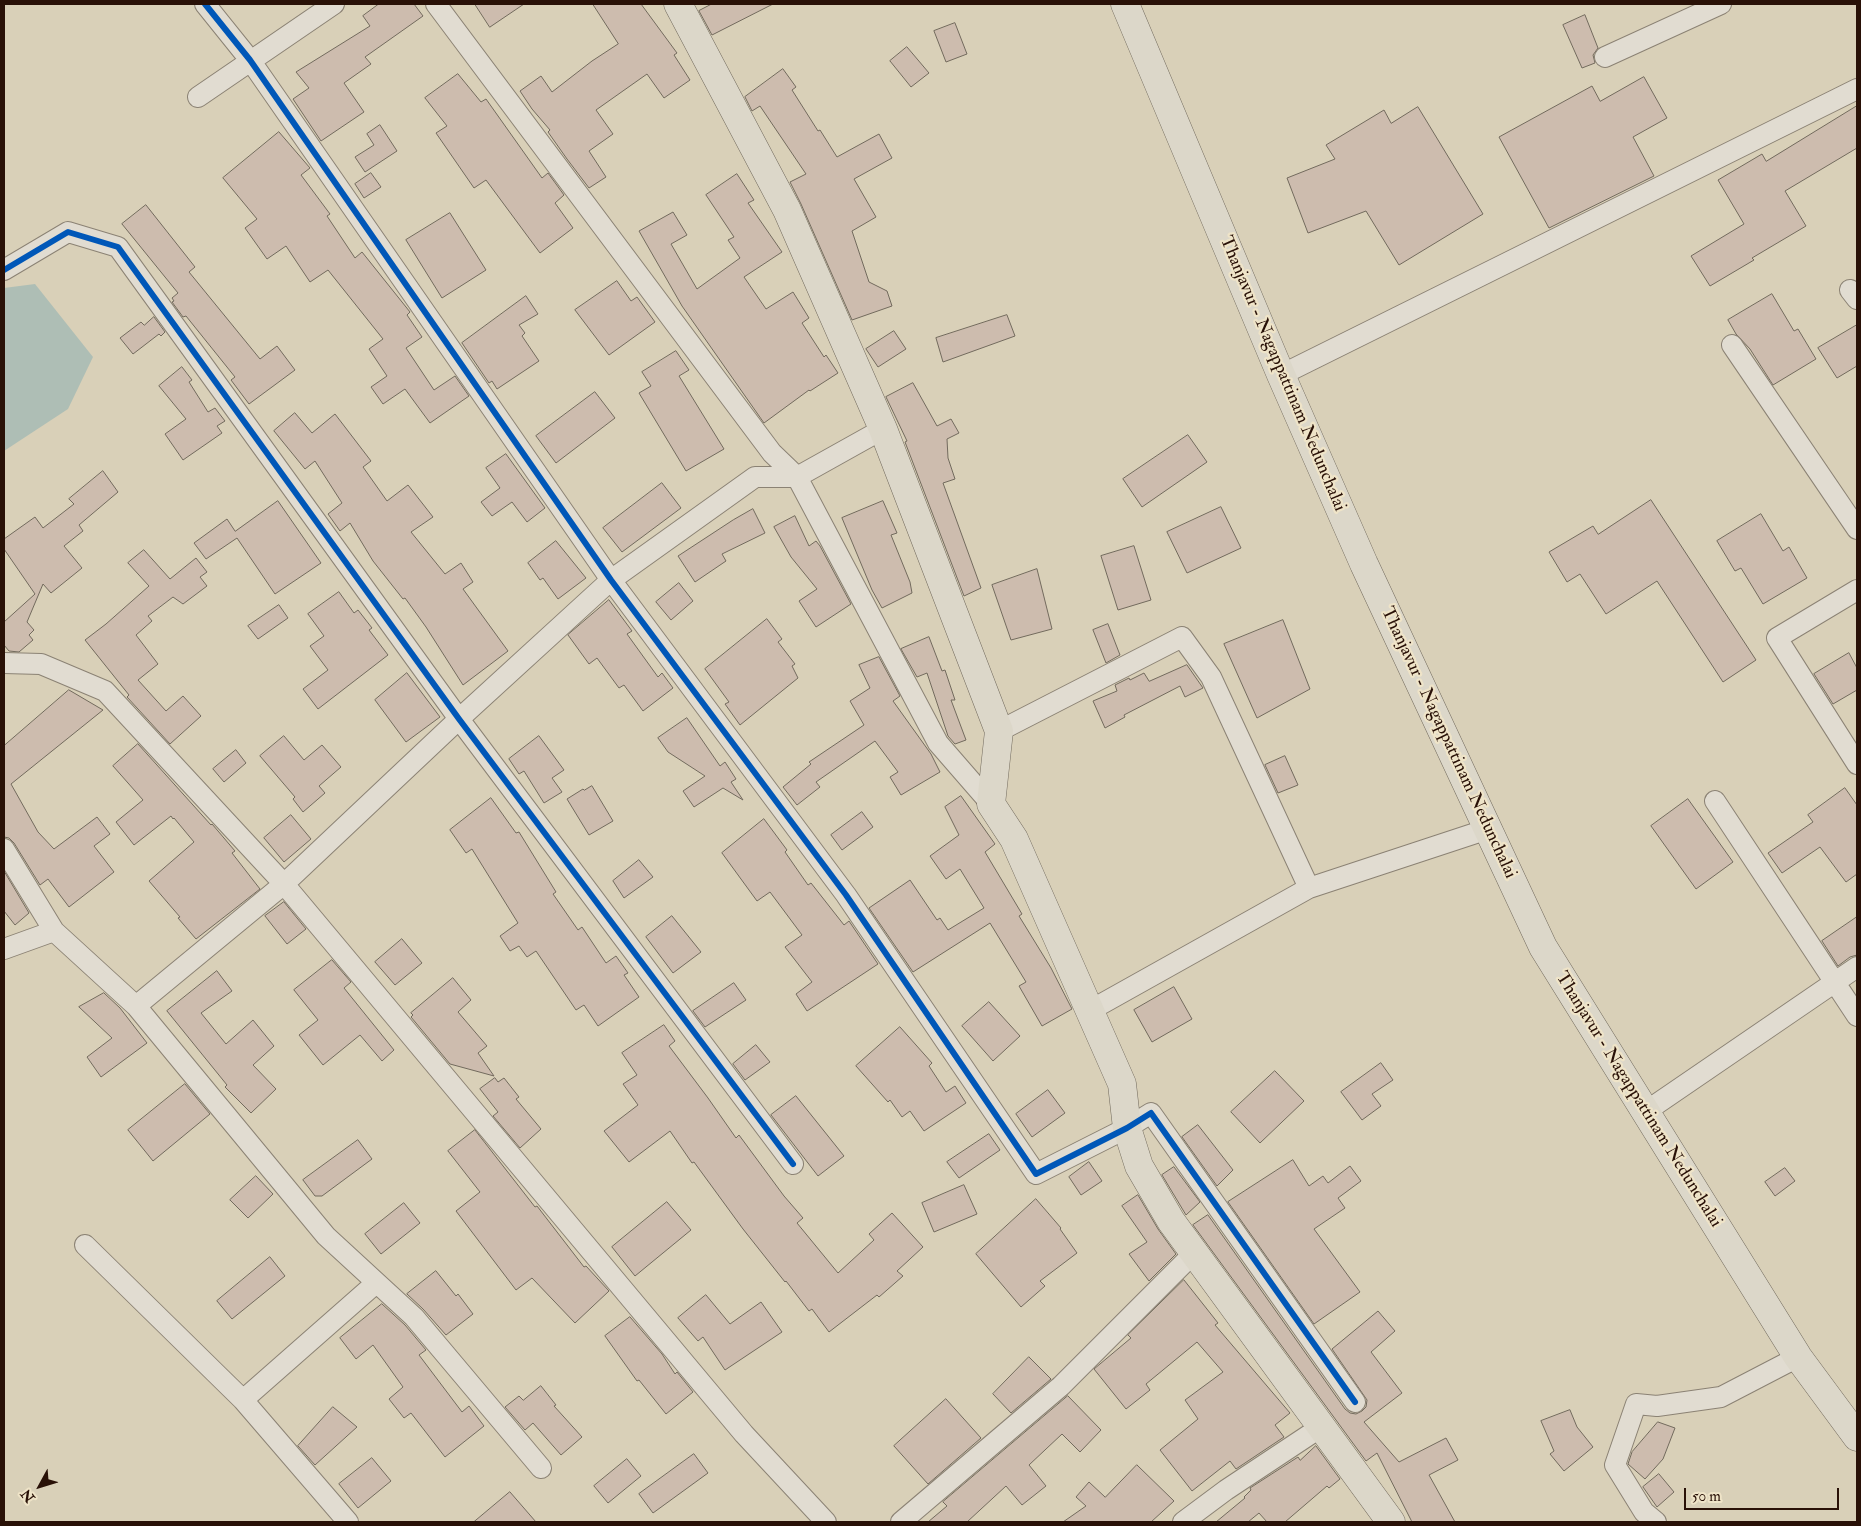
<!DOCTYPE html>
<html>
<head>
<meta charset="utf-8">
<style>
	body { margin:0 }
	#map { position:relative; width:1861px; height:1526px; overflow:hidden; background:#d9d0b8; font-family:"IM FELL Double Pica",serif }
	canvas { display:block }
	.frame { position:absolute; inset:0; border:5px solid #291107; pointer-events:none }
	.north { position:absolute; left:15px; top:1461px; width:50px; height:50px; -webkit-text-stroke:4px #efe4c8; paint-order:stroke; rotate:231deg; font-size:14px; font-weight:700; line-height:20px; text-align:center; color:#291107 }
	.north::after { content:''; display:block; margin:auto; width:18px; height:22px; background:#291107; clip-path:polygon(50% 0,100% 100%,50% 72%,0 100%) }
	.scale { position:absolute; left:1684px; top:1488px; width:155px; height:22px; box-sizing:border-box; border:2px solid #291107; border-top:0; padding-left:6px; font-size:15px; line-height:18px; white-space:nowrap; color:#291107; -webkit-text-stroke:4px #efe4c8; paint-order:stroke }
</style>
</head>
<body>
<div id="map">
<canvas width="1861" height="1526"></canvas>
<div class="frame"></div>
<div class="north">N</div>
<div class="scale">50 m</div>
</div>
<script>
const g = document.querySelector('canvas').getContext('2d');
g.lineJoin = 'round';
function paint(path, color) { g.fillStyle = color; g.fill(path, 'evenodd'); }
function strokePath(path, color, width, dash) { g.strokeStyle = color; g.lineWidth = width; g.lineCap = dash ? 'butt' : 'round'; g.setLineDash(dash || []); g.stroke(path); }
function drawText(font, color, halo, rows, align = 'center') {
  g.font = font + ' "IM FELL Double Pica",serif'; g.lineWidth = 4.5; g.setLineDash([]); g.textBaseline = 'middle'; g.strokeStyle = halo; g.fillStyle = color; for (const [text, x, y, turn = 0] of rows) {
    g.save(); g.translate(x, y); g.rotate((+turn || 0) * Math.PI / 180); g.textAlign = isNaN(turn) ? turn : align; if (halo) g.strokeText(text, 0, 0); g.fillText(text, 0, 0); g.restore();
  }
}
paint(new Path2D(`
	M 35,284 L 93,357 L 68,409 L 4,451 L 4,288 Z`), '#aebeb5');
const building = new Path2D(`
	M 379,4 L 414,4 L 423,16 L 365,57 L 371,64 L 344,83 L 364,112 L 321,141 L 293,99 L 309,88 L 296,72 L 370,26 L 363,16 Z
	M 475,4 L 524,4 L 490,27 Z
	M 593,4 L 641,4 L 677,53 L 674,55 L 690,80 L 664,98 L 647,74 L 596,110 L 613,134 L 589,151 L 606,177 L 589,188 L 567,159 L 548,132 L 550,130 L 532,109 L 520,91 L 541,76 L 552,92 L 592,61 L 618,44 Z
	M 712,4 L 773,4 L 712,35 L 699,11 Z
	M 1585,15 L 1598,48 L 1593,55 L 1595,63 L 1582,68 L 1563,25 Z
	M 955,23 L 967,54 L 946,62 L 934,31 Z
	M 907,47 L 929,73 L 911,87 L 890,61 Z
	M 783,69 L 796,87 L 792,90 L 818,131 L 820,130 L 837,157 L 879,134 L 892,158 L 854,179 L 876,217 L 852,231 L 869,282 L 887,291 L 892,306 L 852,320 L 801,204 L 790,182 L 806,174 L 760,106 L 752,111 L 745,97 Z
	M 458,74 L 481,102 L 486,99 L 542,178 L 548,173 L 564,195 L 555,203 L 573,228 L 540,253 L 486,180 L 474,188 L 436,133 L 447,126 L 425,98 Z
	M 1644,77 L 1667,118 L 1633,137 L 1654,176 L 1549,228 L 1499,137 L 1592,86 L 1600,101 Z
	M 1857,106 L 1857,148 L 1785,191 L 1806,226 L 1752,258 L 1754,260 L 1710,286 L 1691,256 L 1744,224 L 1718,180 L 1762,154 L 1766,161 Z
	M 1418,107 L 1483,214 L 1399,265 L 1366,211 L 1308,233 L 1287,178 L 1335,159 L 1326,145 L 1384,110 L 1391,123 Z
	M 380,125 L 397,151 L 365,172 L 355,157 L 374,145 L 367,134 Z
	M 279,132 L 310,168 L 301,175 L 330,214 L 327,216 L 355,258 L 362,252 L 410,312 L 407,315 L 422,337 L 406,348 L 434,390 L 455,376 L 469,396 L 430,423 L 405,389 L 383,404 L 371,387 L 387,376 L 369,349 L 383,339 L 328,270 L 310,282 L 286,246 L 267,259 L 245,228 L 257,219 L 223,178 Z
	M 371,173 L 381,187 L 364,198 L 355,184 Z
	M 737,174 L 754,200 L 748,203 L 782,252 L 744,277 L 766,309 L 793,292 L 809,318 L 802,323 L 824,357 L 826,355 L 838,373 L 810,391 L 809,390 L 764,423 L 682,306 L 639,231 L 673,212 L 687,235 L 671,244 L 697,289 L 740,258 L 728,240 L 734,237 L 706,195 Z
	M 146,205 L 195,267 L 189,272 L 260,359 L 277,346 L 295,370 L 249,404 L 231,380 L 235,377 L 186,316 L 183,317 L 172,302 L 174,301 L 172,298 L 178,293 L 122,224 Z
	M 450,213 L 486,270 L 442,298 L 406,240 Z
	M 617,281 L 631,301 L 637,297 L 655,322 L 609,355 L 575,310 Z
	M 1772,294 L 1794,331 L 1798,329 L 1816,359 L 1773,385 L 1750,349 L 1736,334 L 1728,320 Z
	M 526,296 L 538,314 L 519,325 L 525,333 L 522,336 L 539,361 L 497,389 L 492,381 L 489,383 L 462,343 Z
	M 1007,315 L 1015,336 L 943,362 L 936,338 Z
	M 154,317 L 165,332 L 161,336 L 159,334 L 133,354 L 120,338 L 141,322 L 144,325 Z
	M 1857,325 L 1857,366 L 1837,378 L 1818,348 Z
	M 894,331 L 906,349 L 878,367 L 866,349 Z
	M 676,351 L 689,370 L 679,376 L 724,449 L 686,471 L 639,393 L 651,386 L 642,372 Z
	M 182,367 L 192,380 L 189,382 L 208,412 L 215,408 L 225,421 L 217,426 L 222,433 L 183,460 L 165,434 L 186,419 L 159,386 Z
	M 913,383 L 937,426 L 951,419 L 959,433 L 947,439 L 948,458 L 955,479 L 943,483 L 981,588 L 964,596 L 905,442 L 907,441 L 886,397 Z
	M 595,392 L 615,418 L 556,463 L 536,436 Z
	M 295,413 L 312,433 L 335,414 L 371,461 L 363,467 L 387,501 L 408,485 L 433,517 L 411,532 L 445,574 L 461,563 L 473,582 L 463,589 L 508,651 L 463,685 L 426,627 L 405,598 L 403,599 L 373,561 L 350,523 L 340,531 L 328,514 L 342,503 L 315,461 L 305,469 L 274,431 Z
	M 1188,435 L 1207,462 L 1142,507 L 1123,479 Z
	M 506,454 L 545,508 L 527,522 L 512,502 L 492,516 L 481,502 L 500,488 L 486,468 Z
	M 103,471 L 118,492 L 79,525 L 83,531 L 64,546 L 82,568 L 51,593 L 43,584 L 27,622 L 34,630 L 29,635 L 33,640 L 19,652 L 9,651 L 4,645 L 4,622 L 35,594 L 4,549 L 4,539 L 35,517 L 43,528 L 74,504 L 69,499 Z
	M 662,483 L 681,508 L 622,552 L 603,528 Z
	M 1651,500 L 1756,660 L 1723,682 L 1657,581 L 1606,614 L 1580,574 L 1567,582 L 1549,552 L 1593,526 L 1598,534 Z
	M 278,501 L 321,563 L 275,594 L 237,538 L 206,559 L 194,543 L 227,519 L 235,531 Z
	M 883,501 L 897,533 L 891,535 L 910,582 L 912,593 L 882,608 L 872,590 L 842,518 Z
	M 1221,507 L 1241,548 L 1187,573 L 1167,532 Z
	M 753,509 L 765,533 L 722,554 L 726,561 L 695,582 L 678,556 L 733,520 Z
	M 1761,514 L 1783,551 L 1789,547 L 1807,578 L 1763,604 L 1741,568 L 1735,571 L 1717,541 Z
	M 795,516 L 809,546 L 816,541 L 820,546 L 851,604 L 816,627 L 799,601 L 817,589 L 791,557 L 774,527 Z
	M 556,541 L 586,578 L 558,599 L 543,578 L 540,580 L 528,563 Z
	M 1134,546 L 1151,600 L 1118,610 L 1101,556 Z
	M 144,550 L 170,579 L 196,558 L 207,572 L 200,577 L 207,586 L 183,604 L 173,597 L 148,616 L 152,621 L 136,635 L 158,664 L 138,680 L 166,711 L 183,696 L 201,716 L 170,744 L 127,697 L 129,695 L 85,640 L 106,624 L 149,586 L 128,563 Z
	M 1037,569 L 1052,629 L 1011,640 L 992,585 Z
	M 679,583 L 693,601 L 671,620 L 656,602 Z
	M 339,592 L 354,613 L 358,610 L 372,628 L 369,630 L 388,655 L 318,709 L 303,689 L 328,670 L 310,646 L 324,636 L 308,614 Z
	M 609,600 L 632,631 L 627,634 L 658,677 L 662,673 L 673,688 L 643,711 L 624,685 L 619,688 L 597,658 L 589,664 L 568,635 Z
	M 279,605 L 288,618 L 258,639 L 248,626 Z
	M 767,619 L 782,639 L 778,642 L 795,664 L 792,666 L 798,678 L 740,725 L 725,704 L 729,702 L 705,669 Z
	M 1283,620 L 1310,689 L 1257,718 L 1224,644 Z
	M 1108,624 L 1120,655 L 1106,663 L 1093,630 Z
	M 929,637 L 942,671 L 945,670 L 955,700 L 951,700 L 966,740 L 955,744 L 948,736 L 927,673 L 917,677 L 901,649 Z
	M 1849,653 L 1857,668 L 1857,690 L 1833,704 L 1814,674 Z
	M 879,657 L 900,696 L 893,701 L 931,754 L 940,772 L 901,795 L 890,777 L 898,772 L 875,741 L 816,782 L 820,787 L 797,805 L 783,787 L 811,764 L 809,762 L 864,725 L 850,701 L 870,688 L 859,665 Z
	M 1187,665 L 1203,688 L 1185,697 L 1180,686 L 1124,715 L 1125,717 L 1105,728 L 1093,701 L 1117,691 L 1115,685 L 1129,678 L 1130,680 L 1144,673 L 1149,681 Z
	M 407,673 L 440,717 L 406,742 L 375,700 Z
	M 69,690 L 103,710 L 11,784 L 38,832 L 54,849 L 97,817 L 110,834 L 94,846 L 114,872 L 69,907 L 48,879 L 40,885 L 14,843 L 9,838 L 4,837 L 4,746 Z
	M 687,718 L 720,766 L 725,762 L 736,779 L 731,782 L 743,800 L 723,788 L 694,807 L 683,791 L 705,776 L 668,752 L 658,738 Z
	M 284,736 L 304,760 L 322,745 L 341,767 L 319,786 L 325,793 L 303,812 L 293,799 L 295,797 L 260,756 Z
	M 539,736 L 564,770 L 552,778 L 562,792 L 544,803 L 524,771 L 519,774 L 509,759 Z
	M 138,744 L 211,825 L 212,824 L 218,831 L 235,851 L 232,853 L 260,889 L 196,939 L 178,918 L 180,917 L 149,881 L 194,842 L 174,818 L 173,819 L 171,816 L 134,845 L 116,822 L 143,800 L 113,766 Z
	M 236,750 L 246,763 L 224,782 L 213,769 Z
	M 1285,756 L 1298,785 L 1278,793 L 1265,765 Z
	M 592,786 L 613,821 L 589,835 L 567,799 L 583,789 L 584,790 Z
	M 1845,788 L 1857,805 L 1857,874 L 1846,882 L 1820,847 L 1782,873 L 1768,853 L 1813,822 L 1808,815 Z
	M 961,796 L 995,844 L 985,852 L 1022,914 L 1019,916 L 1051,968 L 1072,1009 L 1042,1026 L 1019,986 L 1026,982 L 990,923 L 913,972 L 869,908 L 910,880 L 937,920 L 940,918 L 948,930 L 984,908 L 960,869 L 946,879 L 930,856 L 959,835 L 945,807 Z
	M 491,798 L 516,833 L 519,832 L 556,892 L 553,894 L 578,930 L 582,927 L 606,963 L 616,956 L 628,973 L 624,975 L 639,997 L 598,1026 L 584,1005 L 576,1010 L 536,951 L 527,957 L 519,946 L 510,951 L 500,936 L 518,923 L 472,849 L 466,853 L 450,830 Z
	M 1688,799 L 1733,862 L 1696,889 L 1651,826 Z
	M 862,812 L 873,827 L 842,850 L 831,835 Z
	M 291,815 L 311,839 L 284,862 L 264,838 Z
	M 764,819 L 787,850 L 785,852 L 808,885 L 811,883 L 844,925 L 849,921 L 878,964 L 807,1011 L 796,994 L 812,982 L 785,947 L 802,935 L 770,892 L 757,901 L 722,853 Z
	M 639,860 L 653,877 L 624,898 L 613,881 Z
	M 4,871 L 29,913 L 15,925 L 4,911 Z
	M 284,902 L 306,929 L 287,944 L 265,916 Z
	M 672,916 L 701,952 L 673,973 L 646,937 Z
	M 1857,917 L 1857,955 L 1850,957 L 1838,966 L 1822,941 Z
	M 402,939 L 422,963 L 395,985 L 375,962 Z
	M 332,960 L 351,982 L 344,988 L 394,1050 L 382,1061 L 360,1035 L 323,1065 L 299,1035 L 318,1020 L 294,990 Z
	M 217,971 L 232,991 L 201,1013 L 226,1044 L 253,1020 L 274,1046 L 253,1065 L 276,1089 L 251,1113 L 225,1087 L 227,1085 L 167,1011 Z
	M 453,978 L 471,1000 L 458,1012 L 487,1046 L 478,1053 L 494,1076 L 450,1064 L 411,1017 L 413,1015 L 411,1013 Z
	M 734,983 L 746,1000 L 705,1027 L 693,1011 Z
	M 1174,987 L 1192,1019 L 1152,1042 L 1134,1010 Z
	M 104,993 L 120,1008 L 147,1043 L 101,1077 L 87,1057 L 112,1038 L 79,1007 Z
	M 989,1002 L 1020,1036 L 993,1061 L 962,1026 Z
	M 664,1025 L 675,1041 L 669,1046 L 708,1098 L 736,1138 L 739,1135 L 784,1196 L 803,1218 L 797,1223 L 838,1273 L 874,1240 L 869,1234 L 892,1213 L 923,1247 L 897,1271 L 903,1276 L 879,1297 L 877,1295 L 829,1332 L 812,1309 L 809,1311 L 786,1281 L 785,1282 L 743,1229 L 694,1162 L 692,1163 L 670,1131 L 629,1162 L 604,1131 L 638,1105 L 623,1084 L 637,1075 L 622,1053 Z
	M 900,1027 L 932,1063 L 929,1066 L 946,1092 L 955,1086 L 966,1103 L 924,1131 L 910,1111 L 902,1117 L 890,1100 L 888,1102 L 856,1066 Z
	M 756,1045 L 770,1062 L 745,1080 L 733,1064 Z
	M 1381,1063 L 1393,1080 L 1372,1094 L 1381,1106 L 1362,1120 L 1341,1092 Z
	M 1275,1071 L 1304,1101 L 1260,1143 L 1231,1112 Z
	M 495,1078 L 498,1082 L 504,1078 L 519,1097 L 516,1099 L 541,1129 L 520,1148 L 493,1116 L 498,1112 L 480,1089 Z
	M 185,1084 L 210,1114 L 153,1161 L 128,1130 Z
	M 1048,1090 L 1065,1113 L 1032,1137 L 1016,1114 Z
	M 796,1096 L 844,1156 L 818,1176 L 771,1115 Z
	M 1198,1125 L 1233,1170 L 1217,1186 L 1182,1137 Z
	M 475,1130 L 535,1207 L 537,1206 L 584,1267 L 586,1266 L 609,1291 L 575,1323 L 532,1278 L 516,1290 L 456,1211 L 480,1192 L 448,1151 Z
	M 989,1134 L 1000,1150 L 959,1178 L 947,1162 Z
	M 358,1140 L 372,1159 L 322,1196 L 315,1196 L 303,1180 Z
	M 1293,1160 L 1309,1186 L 1323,1176 L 1328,1183 L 1350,1166 L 1361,1181 L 1338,1198 L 1345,1208 L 1314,1229 L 1360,1292 L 1314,1324 L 1228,1202 Z
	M 1089,1162 L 1102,1181 L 1081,1195 L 1069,1177 Z
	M 1174,1167 L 1200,1202 L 1186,1215 L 1162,1175 Z
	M 1785,1168 L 1795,1181 L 1775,1196 L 1765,1182 Z
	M 256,1176 L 273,1194 L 248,1218 L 230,1200 Z
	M 964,1185 L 977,1214 L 934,1232 L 922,1203 Z
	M 1138,1195 L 1158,1229 L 1176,1254 L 1149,1281 L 1129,1254 L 1147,1242 L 1122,1206 Z
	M 1036,1199 L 1061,1228 L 1060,1229 L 1077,1253 L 1040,1281 L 1045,1286 L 1021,1307 L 976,1254 Z
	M 667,1202 L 691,1230 L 635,1276 L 612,1247 Z
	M 404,1203 L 420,1223 L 381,1254 L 365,1234 Z
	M 1208,1215 L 1345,1409 L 1350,1413 L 1356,1414 L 1362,1411 L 1366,1407 L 1367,1400 L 1332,1349 L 1378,1311 L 1395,1331 L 1371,1352 L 1402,1393 L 1364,1422 L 1399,1462 L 1446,1438 L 1458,1460 L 1429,1475 L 1455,1522 L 1412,1522 L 1377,1453 L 1366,1461 L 1193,1225 Z
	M 270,1257 L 285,1276 L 232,1319 L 217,1301 Z
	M 436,1271 L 456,1296 L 458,1294 L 473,1314 L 446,1335 L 423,1309 L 407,1294 Z
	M 1184,1280 L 1218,1323 L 1215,1325 L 1290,1413 L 1275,1425 L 1284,1437 L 1236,1469 L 1230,1461 L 1192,1491 L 1160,1450 L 1198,1419 L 1185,1400 L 1223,1372 L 1197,1342 L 1146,1384 L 1150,1390 L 1126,1409 L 1094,1369 L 1131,1338 L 1128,1335 Z
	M 706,1295 L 730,1324 L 761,1302 L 782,1332 L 725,1370 L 703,1337 L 698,1341 L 678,1318 Z
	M 382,1304 L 405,1325 L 426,1350 L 419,1355 L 462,1412 L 469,1406 L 484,1426 L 445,1457 L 411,1413 L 404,1418 L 389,1399 L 403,1387 L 373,1345 L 356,1359 L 340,1338 Z
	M 630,1317 L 662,1354 L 675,1374 L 677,1372 L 693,1392 L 666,1414 L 639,1380 L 637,1381 L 605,1336 Z
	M 1029,1357 L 1051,1379 L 1011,1413 L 993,1394 Z
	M 541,1386 L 556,1405 L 554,1406 L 582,1437 L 561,1455 L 533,1423 L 525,1430 L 505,1407 L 519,1396 L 523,1400 Z
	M 1068,1396 L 1101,1430 L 1080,1452 L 1062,1434 L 1029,1465 L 1046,1486 L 1022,1505 L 1006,1486 L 967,1522 L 928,1522 L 947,1506 L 943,1502 Z
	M 946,1399 L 981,1438 L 928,1484 L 894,1446 Z
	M 333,1407 L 357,1427 L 315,1465 L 298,1446 Z
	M 1570,1410 L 1577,1427 L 1593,1447 L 1564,1471 L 1550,1454 L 1554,1451 L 1541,1421 Z
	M 1658,1422 L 1675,1428 L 1663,1459 L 1645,1479 L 1628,1464 L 1632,1452 Z
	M 1316,1446 L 1340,1479 L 1329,1488 L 1327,1486 L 1285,1522 L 1267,1522 L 1259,1513 L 1248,1522 L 1216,1522 L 1245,1498 L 1244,1497 L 1251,1490 L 1250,1488 L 1298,1457 L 1300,1460 Z
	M 694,1454 L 708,1473 L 653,1513 L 639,1494 Z
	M 372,1458 L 391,1481 L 358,1508 L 339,1484 Z
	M 627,1459 L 641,1476 L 608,1503 L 594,1486 Z
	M 1137,1465 L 1174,1501 L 1151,1522 L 1063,1522 L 1086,1506 L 1076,1497 L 1089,1482 L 1105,1497 Z
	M 1659,1474 L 1674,1492 L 1657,1507 L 1643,1487 Z
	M 510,1492 L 536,1522 L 474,1522 Z`);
paint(building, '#cdbcae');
strokePath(building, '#726a5d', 1);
const street = new Path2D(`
	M 205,4 L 250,60 L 611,580 L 846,895 L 1036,1174 L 1127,1128 L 1151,1113 L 1355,1402
	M 436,4 L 772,453 L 797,477 L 938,743 L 991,804
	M 1605,57 L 1721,4
	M 198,97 L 334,4
	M 4,270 L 68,232 L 118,247 L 459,719 L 793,1164
	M 1850,290 L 1857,299
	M 1732,345 L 1857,529
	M 1281,375 L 1857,89
	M 1857,590 L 1777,638 L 1857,764
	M 4,663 L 41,664 L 105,691 L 284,884 L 744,1434 L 826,1522
	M 999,731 L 1182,637 L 1211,677 L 1309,888
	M 1715,801 L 1857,1016
	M 4,849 L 54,931 L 136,1006 L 326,1236 L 414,1317 L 541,1468
	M 4,949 L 54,931
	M 136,1006 L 284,884 L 459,719 L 611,580 L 755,477 L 797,477 L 883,429
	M 1089,1011 L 1309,888 L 1488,829
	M 1645,1112 L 1857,967
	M 85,1245 L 243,1400
	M 348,1522 L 243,1400 L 376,1283
	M 901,1522 L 1061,1386 L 1194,1253
	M 1183,1522 L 1226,1490 L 1321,1427
	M 1656,1522 L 1644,1512 L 1615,1465 L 1636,1404 L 1657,1406 L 1721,1397 L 1798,1357`);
const primary = new Path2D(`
	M 678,4 L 787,210 L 883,429 L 999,731 L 991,804 L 1014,839 L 1122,1084 L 1127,1128 L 1139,1166 L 1171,1221 L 1391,1522`);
const highway = new Path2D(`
	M 1125,4 L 1281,375 L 1364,564 L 1543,947 L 1798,1357 L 1857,1437`);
strokePath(street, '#8b8274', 22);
strokePath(primary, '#726a5d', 29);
strokePath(highway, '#726a5d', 29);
strokePath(street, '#e1dcd1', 20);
strokePath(primary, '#dcd7c9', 28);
strokePath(highway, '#dcd7c9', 28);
strokePath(new Path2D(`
	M 205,4 L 250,60 L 611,580 L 846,895 L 1036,1174 L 1127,1128 L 1151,1113 L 1355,1402
	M 4,270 L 68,232 L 118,247 L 459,719 L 793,1164`), '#0057b8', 6);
drawText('18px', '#291107', '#efe4c8', [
	["Thanjavur - Nagappattinam Nedunchalai",1282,374,67],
	["Thanjavur - Nagappattinam Nedunchalai",1448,743,65],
	["Thanjavur - Nagappattinam Nedunchalai",1638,1100,58]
]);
</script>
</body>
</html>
